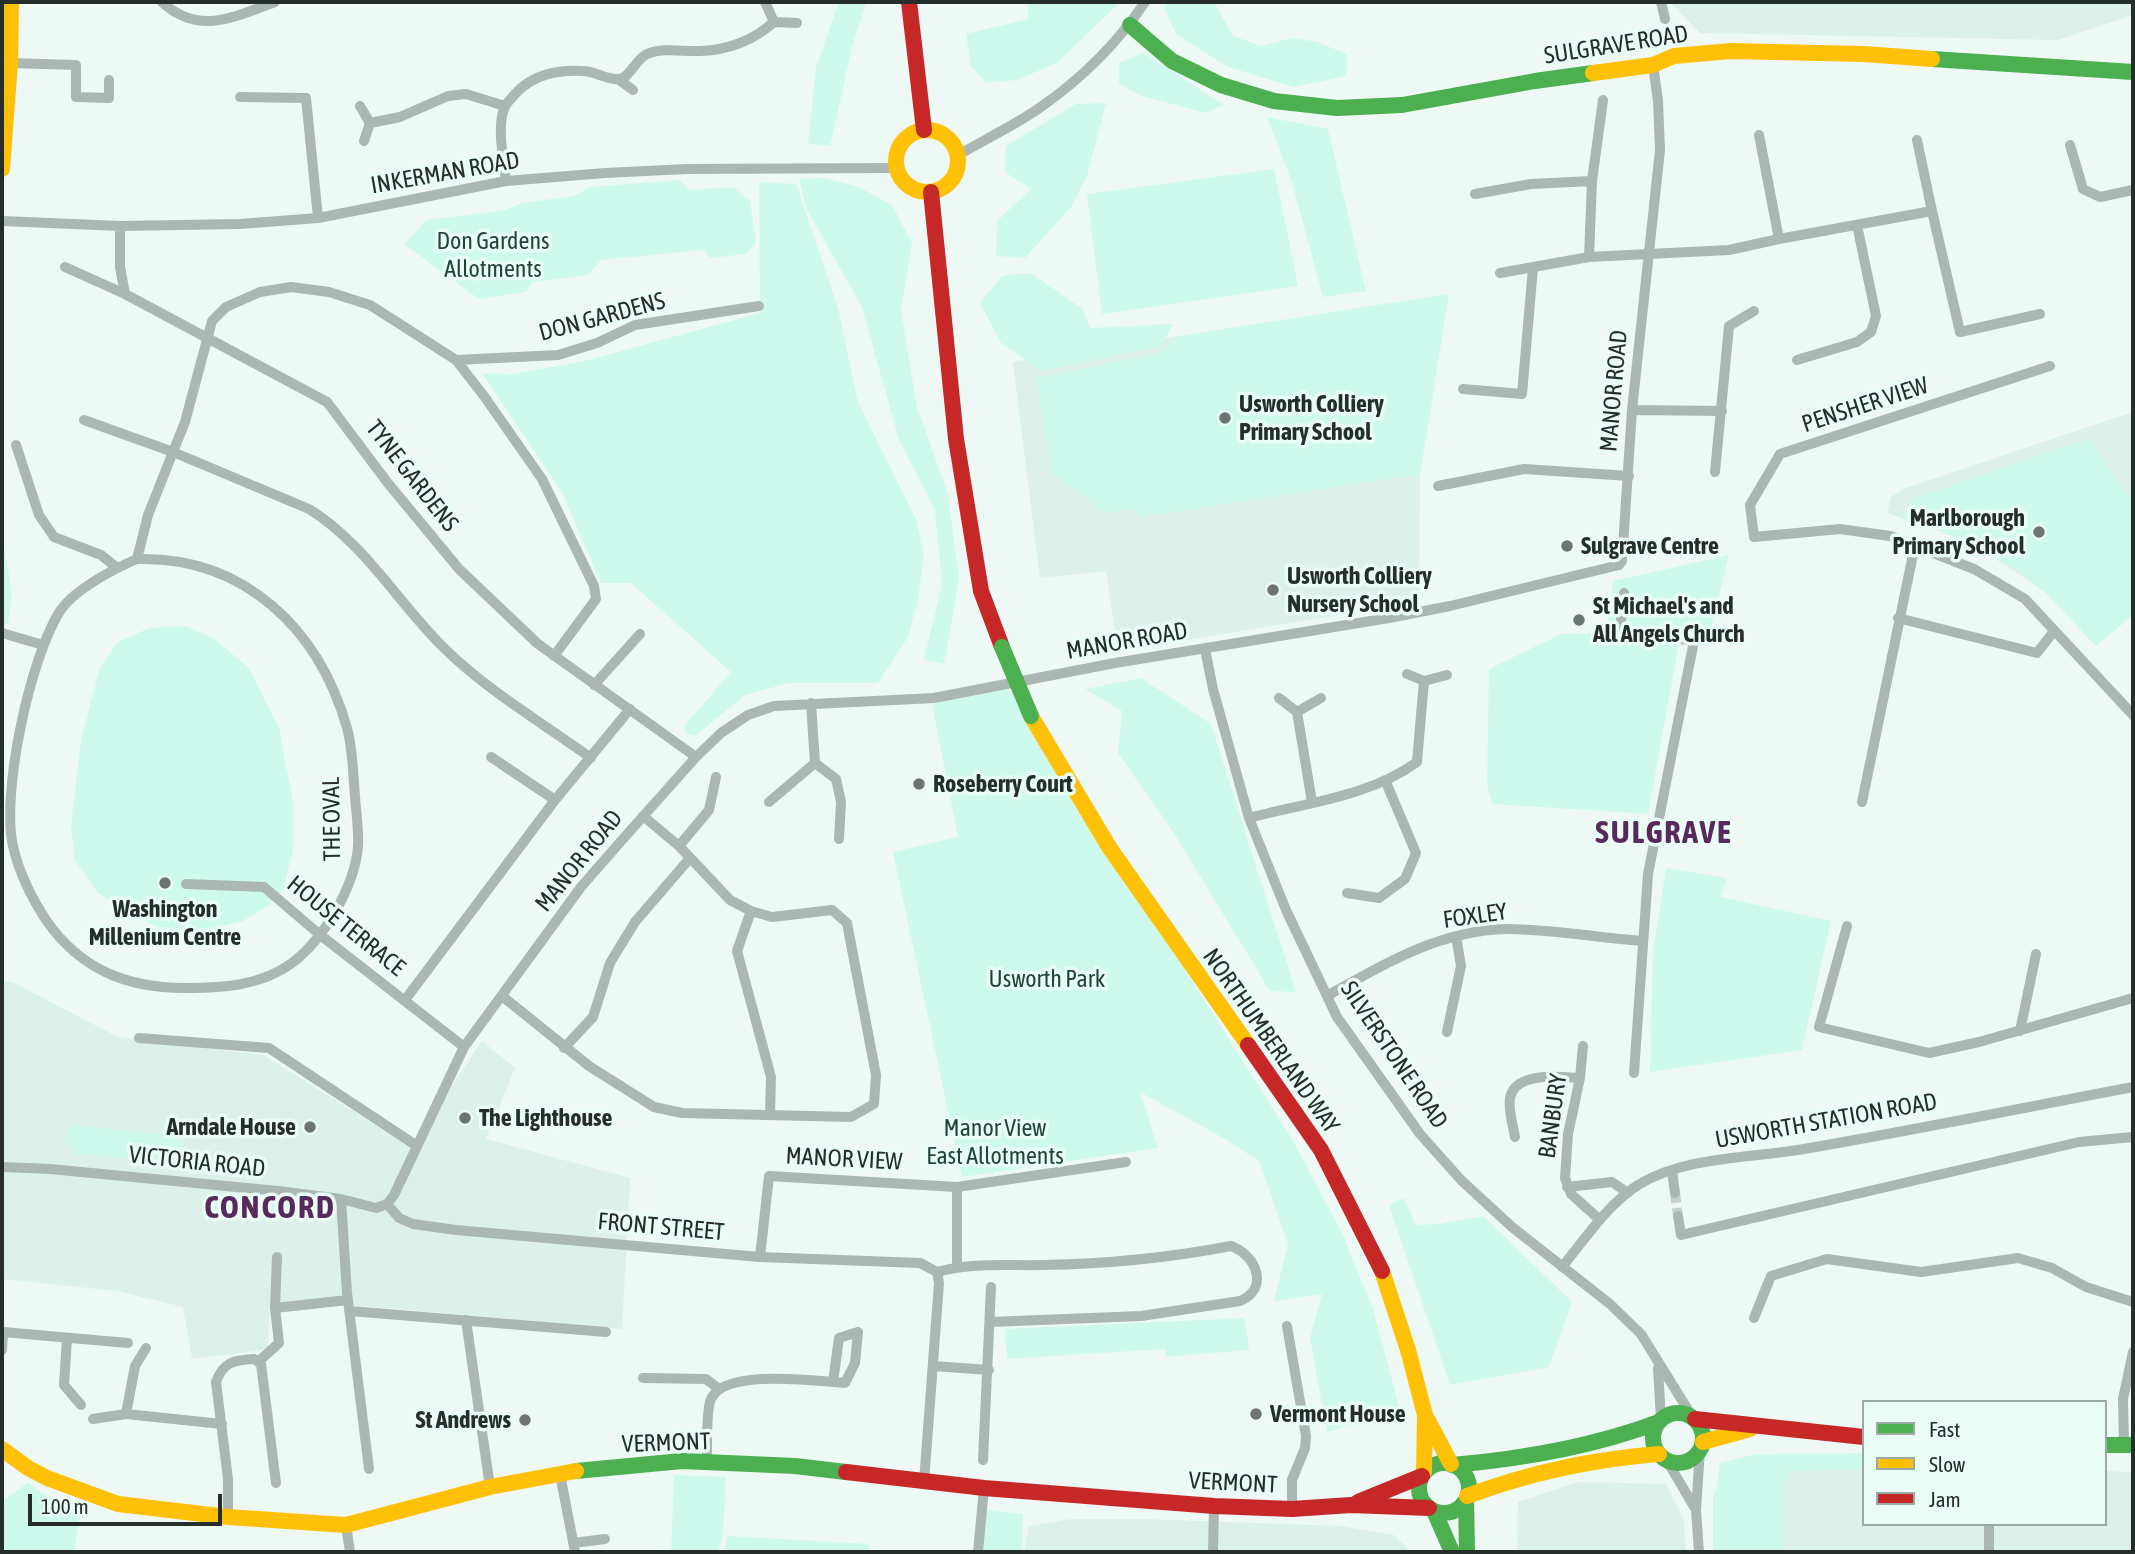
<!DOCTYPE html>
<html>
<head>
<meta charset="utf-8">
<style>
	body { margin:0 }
	#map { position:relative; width:2135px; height:1554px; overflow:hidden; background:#eef8f5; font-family:"Asap Condensed",sans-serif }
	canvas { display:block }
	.frame { position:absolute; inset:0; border:4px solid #262e2b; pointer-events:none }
	.legend { position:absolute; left:1862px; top:1400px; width:245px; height:126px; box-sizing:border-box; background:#e9fdf6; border:2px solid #9baaa5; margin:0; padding:9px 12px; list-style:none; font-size:21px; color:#262e2b }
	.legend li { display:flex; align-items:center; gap:14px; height:35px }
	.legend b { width:35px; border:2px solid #9baaa5 }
	.scale { position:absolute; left:28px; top:1494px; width:194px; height:32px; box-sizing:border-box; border:4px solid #262e2b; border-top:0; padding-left:9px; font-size:21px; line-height:24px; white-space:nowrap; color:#262e2b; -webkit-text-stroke:5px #e9fdf6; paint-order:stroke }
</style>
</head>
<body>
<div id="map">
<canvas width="2135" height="1554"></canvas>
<div class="frame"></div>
<ul class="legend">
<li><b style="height:9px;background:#4caf50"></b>Fast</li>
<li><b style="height:9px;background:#ffc107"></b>Slow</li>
<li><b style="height:9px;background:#c62828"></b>Jam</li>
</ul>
<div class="scale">100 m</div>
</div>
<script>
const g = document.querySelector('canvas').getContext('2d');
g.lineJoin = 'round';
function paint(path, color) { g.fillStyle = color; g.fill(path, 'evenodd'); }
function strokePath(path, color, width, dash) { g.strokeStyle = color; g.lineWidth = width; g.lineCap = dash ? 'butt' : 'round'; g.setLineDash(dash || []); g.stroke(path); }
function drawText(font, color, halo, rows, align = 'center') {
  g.font = font + ' "Asap Condensed",sans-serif'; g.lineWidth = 7; g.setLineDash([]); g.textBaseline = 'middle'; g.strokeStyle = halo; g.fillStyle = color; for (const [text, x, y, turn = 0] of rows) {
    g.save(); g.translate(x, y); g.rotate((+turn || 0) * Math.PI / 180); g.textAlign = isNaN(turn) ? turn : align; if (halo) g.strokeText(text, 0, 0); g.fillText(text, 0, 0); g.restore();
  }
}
paint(new Path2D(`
	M 1670,2 L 2133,2 L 2133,15 L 2058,40 L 1700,33 Z
	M 1449,294 L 1420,474 L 1419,602 L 1118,651 L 1106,571 L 1040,578 L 1013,362 Z
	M 2133,412 L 2133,615 L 2096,646 L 2046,593 L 2016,572 L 1978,548 L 1953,536 L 1887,513 L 1891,497 L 1903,489 Z
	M 2,981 L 12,982 L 118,1037 L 263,1055 L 411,1147 L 482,1041 L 515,1068 L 486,1139 L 630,1178 L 622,1329 L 340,1304 L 270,1305 L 268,1349 L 192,1359 L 183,1307 L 117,1291 L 2,1279 Z
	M 1864,1465 L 1864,1524 L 2105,1524 L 2105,1471 L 2133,1472 L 2133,1552 L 1713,1552 L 1713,1498 L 1726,1468 Z
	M 1578,1482 L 1666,1484 L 1684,1520 L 1686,1552 L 1517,1552 L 1518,1502 Z
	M 1071,1519 L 1144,1519 L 1341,1526 L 1394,1535 L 1411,1552 L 1024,1552 L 1029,1526 Z`), '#ddf1eb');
paint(new Path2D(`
	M 839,2 L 866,2 L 852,47 L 830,146 L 808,144 L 816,67 Z
	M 1028,2 L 1120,2 L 1057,63 L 1017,80 L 986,83 L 971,66 L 966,34 L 1028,19 Z
	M 1168,2 L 1214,2 L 1233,36 L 1261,46 L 1293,38 L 1317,42 L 1347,54 L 1346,76 L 1294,87 L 1228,67 L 1176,34 L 1164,8 Z
	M 1144,53 L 1224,105 L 1206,113 L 1139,95 L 1119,83 L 1119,63 Z
	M 1106,103 L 1087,176 L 1071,207 L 1025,258 L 996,256 L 997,221 L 1031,189 L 1005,172 L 1006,146 L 1076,104 Z
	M 1267,117 L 1328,129 L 1366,291 L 1323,297 L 1292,182 Z
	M 1274,169 L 1298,286 L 1102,314 L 1087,194 Z
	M 823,178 L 859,187 L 892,205 L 912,243 L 901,310 L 917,407 L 948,494 L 959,579 L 944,664 L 924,660 L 942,584 L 935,510 L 899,440 L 862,307 L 806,208 L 799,179 Z
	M 679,180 L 690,190 L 733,187 L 750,201 L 756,242 L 746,254 L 711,258 L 703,250 L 601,260 L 588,275 L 533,282 L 526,292 L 479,299 L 404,244 L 427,220 L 506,210 L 522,203 L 574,196 L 590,187 Z
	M 759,182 L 796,184 L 838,308 L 858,402 L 917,521 L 924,558 L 917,603 L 908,637 L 878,683 L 789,683 L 745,695 L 695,736 L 687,734 L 684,726 L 731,672 L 631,583 L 601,583 L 563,494 L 482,373 L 512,374 L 585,361 L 760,313 Z
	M 1030,273 L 1083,309 L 1090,328 L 1173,324 L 1161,346 L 1042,371 L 1001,343 L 980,303 L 1002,276 Z
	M 1449,294 L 1420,474 L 1141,517 L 1134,508 L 1106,513 L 1052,473 L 1037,378 L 1161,353 L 1179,336 Z
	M 2089,439 L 2133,503 L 2133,615 L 2096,646 C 2080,629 2064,610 2047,594 C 2007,557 1953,534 1903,518 L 1915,498 Z
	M 2,536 L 12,593 L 8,624 L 2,622 Z
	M 1729,555 L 1710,633 L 1681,631 L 1648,814 L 1493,804 L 1487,785 L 1489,669 L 1561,634 L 1606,633 L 1613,581 Z
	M 185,626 L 213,638 L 249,668 L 279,728 L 293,802 L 293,850 L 283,890 L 269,905 L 243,921 L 201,931 L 159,927 L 123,911 L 97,892 L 75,860 L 71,826 L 81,740 L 100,668 L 118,642 L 149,628 Z
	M 1141,678 L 1211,724 L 1296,992 L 1270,991 L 1174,833 L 1118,753 L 1122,711 L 1085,689 Z
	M 1004,683 L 1292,1139 L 1342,1233 L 1373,1309 L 1400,1410 L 1327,1432 L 1310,1338 L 1322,1294 L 1274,1301 L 1288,1244 L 1259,1161 L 1225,1139 L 1140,1092 L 1158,1148 L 962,1177 L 893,852 L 958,837 L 932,704 Z
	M 1666,868 L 1726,878 L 1721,897 L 1831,921 L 1802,1050 L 1650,1072 L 1653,950 Z
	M 74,1125 L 175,1136 L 182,1145 L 182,1154 L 167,1162 L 76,1154 L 64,1141 L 68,1131 Z
	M 1404,1198 L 1416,1225 L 1440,1224 L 1483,1216 L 1572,1302 L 1549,1367 L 1450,1385 L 1389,1205 Z
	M 1245,1318 L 1249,1350 L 1166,1357 L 1165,1349 L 1007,1359 L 1005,1329 Z
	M 1864,1453 L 1864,1469 L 1790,1471 L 1784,1487 L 1784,1552 L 1715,1552 L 1715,1501 L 1720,1463 L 1757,1454 Z
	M 674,1475 L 726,1477 L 723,1535 L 718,1552 L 671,1552 Z
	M 28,1483 L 80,1517 L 74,1552 L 2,1552 L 2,1501 Z
	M 987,1510 L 1023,1514 L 1022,1552 L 983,1552 Z
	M 727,1536 L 869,1544 L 869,1552 L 725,1552 Z`), '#cefaed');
strokePath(new Path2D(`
	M 1675,1193 L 1678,1216`), '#c6d0cd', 10, [10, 5]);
strokePath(new Path2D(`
	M 162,2 C 199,36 234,17 275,2
	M 765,2 L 774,22 L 797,23
	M 1661,2 L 1665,19
	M 10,63 L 76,65 L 76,97 L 109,98 L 109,80
	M 618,79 L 633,90
	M 240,97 L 306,98 L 318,218
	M 360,106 L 370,123 L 364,141
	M 370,123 L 400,117 L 448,96 L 466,94 L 505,106
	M 1759,135 L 1779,239
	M 1917,140 L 1932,211
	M 2070,145 L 2083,189 L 2100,197 L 2133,190
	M 958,155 C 984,140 1013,126 1038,109 C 1080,80 1117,44 1145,2
	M 506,181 C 504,162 496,125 505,107 C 507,102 512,98 515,94 C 533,74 557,70 583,71 C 595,71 609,81 620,79 C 630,77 636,59 647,54 C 664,47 683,52 700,51 C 728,50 754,40 774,22
	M 1475,194 L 1531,184 L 1592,181
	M 2,221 L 120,226 L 240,224 L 318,218 L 506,181 L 605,173 L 687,169 L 896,168
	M 120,226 L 120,267 L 125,294
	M 1589,257 L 1592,181 L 1603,100
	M 65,267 L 125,294 L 327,402 L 387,482 L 459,569 L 538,644 L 696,757
	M 1500,273 L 1589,257 L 1729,250 L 1779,239 L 1932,211 L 1960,332 L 2040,314
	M 456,360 L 558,355 L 597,343 L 635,325 L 759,306
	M 1797,360 L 1857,342 L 1871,332 L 1876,316 L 1857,225
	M 2050,366 L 1780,454 L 1750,505 L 1754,537 L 1840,529 L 1890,536 L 1974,569 L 2025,599 L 2133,715
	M 1463,389 L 1522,394 L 1533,268
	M 1632,410 L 1722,411
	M 84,420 L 173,452 L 309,509 C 364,543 397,601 442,646 C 486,690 541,722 591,758
	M 16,445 L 39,515 L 54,537 L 101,555 L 116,567
	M 1715,472 L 1729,326 L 1754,311
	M 1438,486 L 1524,469 L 1629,476
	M 137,559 C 244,556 319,629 347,728 C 353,749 353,775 355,796 C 356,812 359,830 358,846 C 355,886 324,939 292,963 C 261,986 222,988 185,988 C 126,988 80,969 46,920 C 31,897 19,873 13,846 C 1,793 30,658 60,611 C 74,590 113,569 137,559 Z
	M 137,559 L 148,515 L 185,422 L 212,321 L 226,307 L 260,292 L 291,287 L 329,292 L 370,305 L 456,360 L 484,396 L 542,479 L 594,586 L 596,599 L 554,656
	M 1624,593 L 1620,630 L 1694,641 L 1648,874 L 1634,1073
	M 1898,618 L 2037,653 L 2054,631
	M 2,633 L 43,645
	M 1205,649 L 1213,689 L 1249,818 L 1286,910 L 1337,1017 L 1420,1134 L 1461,1180 L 1512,1227 L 1610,1304 L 1641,1334 L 1693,1418
	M 1407,674 L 1424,681 L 1447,675
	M 594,685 L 640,634
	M 1279,698 L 1297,712 L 1321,698
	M 811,703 L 815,763 L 836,779 L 841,802 L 839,839
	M 1297,712 L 1312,802
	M 491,757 L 555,800
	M 769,802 L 815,763
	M 1862,802 L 1915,545
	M 1249,818 C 1304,803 1369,797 1417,762 L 1424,681
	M 679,846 L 709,810 L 716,777
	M 186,884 L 264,887 L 319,934 L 464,1047
	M 1347,893 L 1379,898 L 1405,879 L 1416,853 L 1385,780
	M 751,911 L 737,951 L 771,1077 L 770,1115
	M 1847,926 L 1819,1027 L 1929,1053 L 1979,1042 L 2133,998
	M 502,996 L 589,1066 L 654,1107 L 682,1113 L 851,1117 L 874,1104 L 876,1075 L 847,923 L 832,910 L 772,917 L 751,911 L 730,900 L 679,846 L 643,816
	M 1327,996 C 1383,964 1441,930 1507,929 C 1552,929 1598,938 1642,941
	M 405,1000 L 555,800 L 630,709
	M 2020,1031 L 2036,954
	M 1447,1032 L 1461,966 L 1456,936
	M 139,1038 L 269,1048 L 417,1146
	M 1583,1046 L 1580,1078 L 1568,1134 L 1565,1178 L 1571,1194 L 1600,1220
	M 564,1048 L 593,1017 L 610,963 L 635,922 L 690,858
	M 1515,1137 C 1513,1126 1508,1109 1510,1098 C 1515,1071 1561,1077 1580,1078
	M 2,1167 L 50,1169 L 278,1191 L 341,1199 L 376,1208 L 387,1204
	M 1672,1171 L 1675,1193
	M 957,1187 L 957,1266
	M 1567,1187 L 1612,1182 L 1628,1193
	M 341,1199 L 347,1293 L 369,1469
	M 387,1204 L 394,1195 L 464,1047 L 581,887 L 622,840 L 696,757 L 721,733 L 748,715 L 774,706 L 934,698 L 1115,663 L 1389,618 L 1450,606 L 1619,565 L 1622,561 L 1632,410 L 1660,150 L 1658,101 L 1653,65
	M 387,1204 L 399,1218 L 413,1224 L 456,1230 L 760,1257 L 920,1263 L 937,1272
	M 1678,1216 L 1681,1235 L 2079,1142 L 2133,1137
	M 760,1257 L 769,1176 L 957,1187 L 1126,1162
	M 1562,1267 C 1585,1239 1607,1205 1638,1185 C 1684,1157 1747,1158 1798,1150 C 1910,1131 2022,1108 2133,1087
	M 937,1272 C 972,1262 1007,1266 1043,1265 C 1107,1264 1168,1258 1231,1246 C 1256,1255 1270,1288 1240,1301 L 1141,1316 L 990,1322
	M 275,1308 L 277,1257
	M 350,1311 L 606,1332
	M 1754,1318 L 1771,1276 L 1827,1259 L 1921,1272 L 2018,1258 L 2052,1268 L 2086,1287 L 2133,1302
	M 466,1320 L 490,1487
	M 1287,1326 L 1306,1436 L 1305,1448 L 1292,1480 L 1292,1509
	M 67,1338 L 64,1385 L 81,1405
	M 146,1348 L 135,1366 L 126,1414 L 222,1424
	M 2,1350 L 3,1332 L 128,1343
	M 258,1362 L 279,1343 L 275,1308 L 348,1300
	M 933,1366 L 989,1370
	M 1658,1368 L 1661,1419
	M 643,1378 L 706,1379 L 719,1389
	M 93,1419 L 126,1414
	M 2124,1445 L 2123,1399 L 2133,1352
	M 1666,1459 L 1696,1510
	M 983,1460 L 991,1287
	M 707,1463 C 707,1450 706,1409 711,1399 C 724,1368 816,1381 845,1383 L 855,1363 L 858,1332 L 839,1338 L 833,1382
	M 560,1474 L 575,1552
	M 924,1482 L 939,1283 L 937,1272
	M 228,1517 L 228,1479 L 216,1382 C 223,1362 234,1360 254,1359 L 261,1364 L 276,1483
	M 1989,1524 L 1989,1552
	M 346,1525 L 350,1552
	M 573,1543 L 605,1539
	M 978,1552 L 984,1488
	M 1213,1552 L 1214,1506
	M 1699,1552 L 1696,1510 L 1700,1450`), '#abb7b3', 10);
strokePath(new Path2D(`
	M 1130,25 L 1172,61 L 1221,85 L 1274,101 L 1337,108 L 1402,105 L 1535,81 L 1593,73
	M 1932,59 L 2133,72
	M1653 1438a25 25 0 1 1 50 0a25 25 0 1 1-50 0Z
	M 2105,1445 L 2133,1445
	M1419 1488a25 25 0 1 1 50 0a25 25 0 1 1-50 0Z
	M 1452,1465 C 1523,1459 1592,1447 1659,1422
	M 576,1471 L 682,1461 L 795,1466 L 846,1472
	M 1466,1500 L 1467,1552
	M 1434,1511 L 1452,1552`), '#4caf50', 16);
strokePath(new Path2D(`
	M 1593,73 L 1653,65 L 1674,56 L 1731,51 L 1864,54 L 1932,59
	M896 161a31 31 0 1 1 62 0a31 31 0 1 1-62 0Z
	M 2,169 L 10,63 L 11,2
	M 1031,716 L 1109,847 L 1248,1045
	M 1382,1271 L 1408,1350 L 1425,1415 L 1451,1464
	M 1703,1442 L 1750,1429
	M 2,1449 L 28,1468 L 47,1478 L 118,1504 L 228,1517 L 346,1525 L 490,1487 L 576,1471
	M 1424,1472 L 1425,1418
	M 1467,1496 C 1529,1473 1593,1459 1659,1454`), '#ffc107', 16);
strokePath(new Path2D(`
	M 909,2 L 924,130
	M 931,192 L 956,439 L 981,591 L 1002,647
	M 1248,1045 L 1321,1150 L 1382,1271
	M 1695,1419 L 1864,1437
	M 846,1472 L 984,1488 L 1214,1506 L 1292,1509 L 1351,1505 L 1429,1508
	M 1358,1502 L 1422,1476`), '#c62828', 16);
strokePath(new Path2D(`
	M 1002,647 L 1031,716`), '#4caf50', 16);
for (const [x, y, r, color] of [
	[1225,418,7,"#6c7572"],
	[2039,532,7,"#6c7572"],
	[1567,546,7,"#6c7572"],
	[1273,590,7,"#6c7572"],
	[1579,620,7,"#6c7572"],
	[919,784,7,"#6c7572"],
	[165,883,7,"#6c7572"],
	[465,1118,7,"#6c7572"],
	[310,1127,7,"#6c7572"],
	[1256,1414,7,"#6c7572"],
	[525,1420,7,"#6c7572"]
]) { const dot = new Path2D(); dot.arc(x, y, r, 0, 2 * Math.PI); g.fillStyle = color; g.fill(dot); strokePath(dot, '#e9fdf6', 2.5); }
drawText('24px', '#262e2b', '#e9fdf6', [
	["SULGRAVE ROAD",1616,45,-9],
	["INKERMAN ROAD",445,173,-10],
	["DON GARDENS",602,317,-15],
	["MANOR ROAD",1614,391,-85],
	["PENSHER VIEW",1865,405,-18],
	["TYNE GARDENS",412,476,52],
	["MANOR ROAD",1127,641,-10],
	["THE OVAL",332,819,-91],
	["MANOR ROAD",579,861,-51],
	["FOXLEY",1475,916,-8],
	["HOUSE TERRACE",346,926,39],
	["NORTHUMBERLAND WAY",1271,1041,55],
	["SILVERSTONE ROAD",1394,1055,56],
	["BANBURY",1553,1116,-82],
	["USWORTH STATION ROAD",1826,1121,-10],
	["MANOR VIEW",844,1159,3],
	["VICTORIA ROAD",197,1162,6],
	["FRONT STREET",661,1227,5],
	["VERMONT",666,1443,-2],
	["VERMONT",1233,1483,3]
]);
drawText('24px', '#1f453b', '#e9fdf6', [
	["Don Gardens",493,241],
	["Allotments",493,269],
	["Usworth Park",1047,979],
	["Manor View",995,1128],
	["East Allotments",995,1156]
]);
drawText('bold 24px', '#262e2b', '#e9fdf6', [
	["Usworth Colliery",1239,404],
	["Primary School",1239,432],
	["Marlborough",2025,518,"right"],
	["Primary School",2025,546,"right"],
	["Sulgrave Centre",1581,546],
	["Usworth Colliery",1287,576],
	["Nursery School",1287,604],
	["St Michael's and",1593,606],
	["All Angels Church",1593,634],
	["Roseberry Court",933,784],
	["Washington",165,909,"center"],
	["Millenium Centre",165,937,"center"],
	["The Lighthouse",479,1118],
	["Arndale House",296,1127,"right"],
	["Vermont House",1270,1414],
	["St Andrews",511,1420,"right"]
], 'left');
g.letterSpacing = '2px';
drawText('bold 32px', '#57295c', '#e9fdf6', [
	["SULGRAVE",1664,833],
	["CONCORD",270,1208]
]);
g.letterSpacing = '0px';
</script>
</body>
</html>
